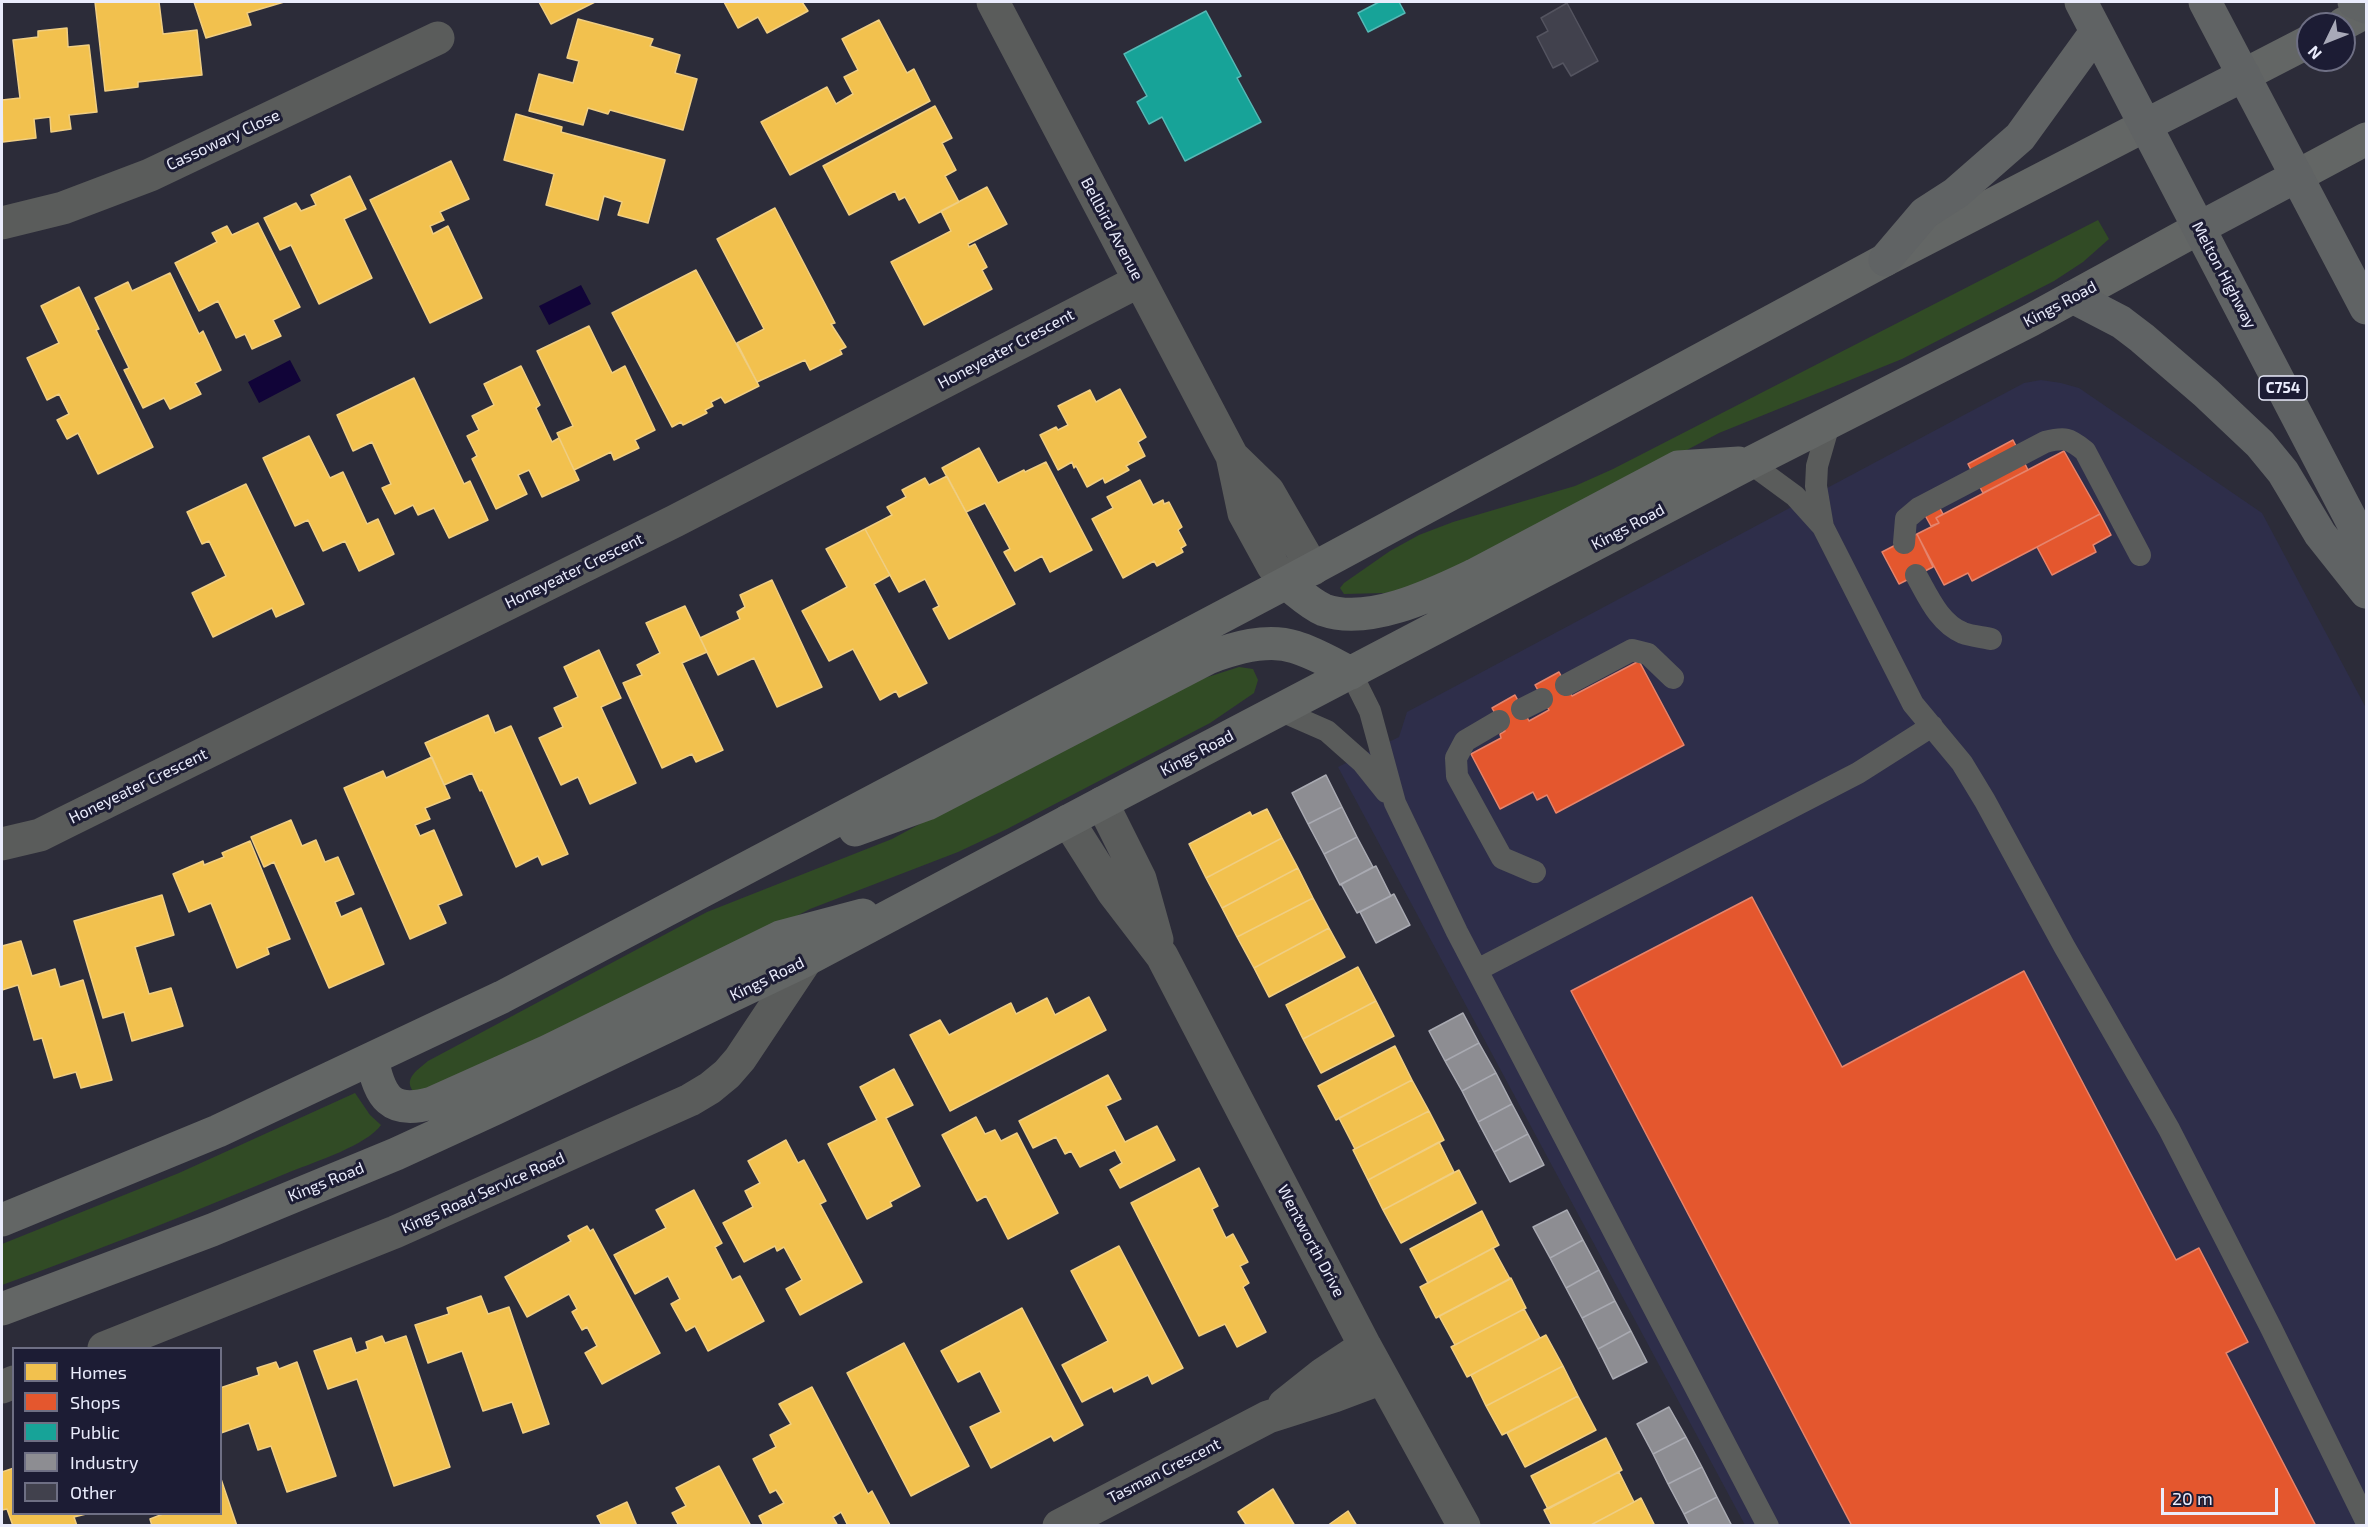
<!DOCTYPE html>
<html>
<head>
<meta charset="utf-8">
<style>
	body { margin:0 }
	#map { position:relative; width:2368px; height:1527px; overflow:hidden; background:#2c2c39; font-family:"Exo 2",sans-serif }
	canvas { display:block }
	.frame { position:absolute; inset:0; border:3px solid #eaecfc; pointer-events:none }
	.legend { position:absolute; left:12px; top:1347px; width:210px; height:168px; box-sizing:border-box; background:#1c1c34; border:2px solid #6e6f84; margin:0; padding:8px 10px; list-style:none; font-size:18px; color:#eaecfc }
	.legend li { display:flex; align-items:center; gap:12px; height:30px }
	.legend b { width:30px; border:2px solid #6e6f84 }
	.north { position:absolute; left:2296px; top:12px; width:60px; height:60px; box-sizing:border-box; background:#1c1c34; border:2px solid #6e6f84; border-radius:50%; rotate:227deg; font-size:16px; font-weight:700; line-height:24px; text-align:center; color:#eaecfc }
	.north::after { content:''; display:block; margin:auto; width:21px; height:27px; background:#a8a9b8; clip-path:polygon(50% 0,100% 100%,50% 72%,0 100%) }
	.scale { position:absolute; left:2161px; top:1488px; width:117px; height:27px; box-sizing:border-box; border:3px solid #eaecfc; border-top:0; padding-left:8px; font-size:18px; line-height:21px; white-space:nowrap; color:#eaecfc; -webkit-text-stroke:4px #1c1c34; paint-order:stroke }
</style>
</head>
<body>
<div id="map">
<canvas width="2368" height="1527"></canvas>
<div class="frame"></div>
<ul class="legend">
<li><b style="height:16px;background:#f2c14e"></b>Homes</li>
<li><b style="height:16px;background:#e4572e"></b>Shops</li>
<li><b style="height:16px;background:#17a398"></b>Public</li>
<li><b style="height:16px;background:#8d8d92"></b>Industry</li>
<li><b style="height:16px;background:#41414d"></b>Other</li>
</ul>
<div class="north">N</div>
<div class="scale">20 m</div>
</div>
<script>
const g = document.querySelector('canvas').getContext('2d');
g.lineJoin = 'round';
function paint(path, color) { g.fillStyle = color; g.fill(path, 'evenodd'); }
function strokePath(path, color, width, dash) { g.strokeStyle = color; g.lineWidth = width; g.lineCap = dash ? 'butt' : 'round'; g.setLineDash(dash || []); g.stroke(path); }
function drawText(font, color, halo, rows, align = 'center') {
  g.font = font + ' "Exo 2",sans-serif'; g.lineWidth = 6; g.setLineDash([]); g.textBaseline = 'middle'; g.strokeStyle = halo; g.fillStyle = color; for (const [text, x, y, turn = 0] of rows) {
    g.save(); g.translate(x, y); g.rotate((+turn || 0) * Math.PI / 180); g.textAlign = isNaN(turn) ? turn : align; if (halo) g.strokeText(text, 0, 0); g.fillText(text, 0, 0); g.restore();
  }
}
paint(new Path2D(`
	M 2041,380 L 2061,383 L 2079,388 L 2262,513 L 2366,708 L 2366,1525 L 1745,1525 L 1338,767 L 1399,737 L 1407,712 L 2024,383 Z`), '#2e2e4a');
paint(new Path2D(`
	M 2098,220 L 2109,239 L 2083,262 L 2054,281 L 1902,359 L 1719,433 L 1547,524 L 1413,588 L 1384,593 L 1344,594 L 1340,588 L 1344,583 L 1390,551 L 1419,535 L 1453,522 L 1575,486 L 1613,469 Z
	M 1239,667 L 1253,669 L 1258,680 L 1254,693 L 1210,723 L 1007,829 L 958,852 L 810,909 L 732,949 L 431,1091 L 413,1091 C 403,1078 419,1069 428,1061 L 707,912 L 892,839 L 1145,703 L 1186,684 Z
	M 355,1093 L 370,1115 L 381,1125 C 367,1145 315,1162 292,1171 C 196,1211 99,1250 2,1285 L 2,1244 L 179,1173 Z`), '#314b25');
paint(new Path2D(`
	M 581,285 L 591,304 L 549,325 L 539,306 Z
	M 290,360 L 301,381 L 259,403 L 248,382 Z`), '#110438');
const homes = new Path2D(`
	M 95,2 L 159,2 L 163,34 L 197,30 L 202,75 L 138,82 L 138,87 L 105,91 Z
	M 194,2 L 284,2 L 247,13 L 251,25 L 206,38 Z
	M 539,2 L 595,2 L 551,24 Z
	M 724,2 L 802,2 L 808,11 L 767,33 L 758,17 L 738,28 Z
	M 578,19 L 653,39 L 650,46 L 680,55 L 675,73 L 697,79 L 683,130 L 610,110 L 608,114 L 588,108 L 583,125 L 529,111 L 539,74 L 573,83 L 579,61 L 567,58 Z
	M 879,20 L 907,73 L 914,69 L 930,101 L 790,175 L 761,122 L 827,87 L 836,104 L 853,94 L 844,77 L 858,70 L 842,39 Z
	M 67,28 L 68,47 L 89,45 L 97,112 L 69,115 L 71,129 L 51,132 L 50,117 L 34,119 L 36,138 L 3,142 L 2,100 L 20,98 L 13,40 L 38,37 L 38,31 Z
	M 935,106 L 952,138 L 942,143 L 956,170 L 945,176 L 959,202 L 919,223 L 905,197 L 899,200 L 895,191 L 849,215 L 823,166 Z
	M 516,114 L 562,127 L 561,132 L 665,160 L 648,223 L 618,215 L 622,202 L 604,196 L 598,220 L 546,205 L 554,174 L 504,160 Z
	M 451,161 L 469,199 L 440,212 L 444,220 L 430,226 L 433,234 L 448,226 L 482,298 L 430,323 L 370,200 Z
	M 350,176 L 366,209 L 344,219 L 372,278 L 319,304 L 291,245 L 280,250 L 264,218 L 296,203 L 301,211 L 316,205 L 311,195 Z
	M 987,187 L 1007,224 L 968,244 L 969,247 L 975,244 L 987,267 L 982,270 L 992,289 L 924,325 L 891,262 L 951,231 L 941,211 Z
	M 775,208 L 835,323 L 831,324 L 846,347 L 840,350 L 842,354 L 810,370 L 805,360 L 757,382 L 737,343 L 764,329 L 717,239 Z
	M 258,223 L 300,307 L 273,320 L 281,336 L 252,349 L 245,334 L 236,338 L 218,301 L 199,311 L 175,263 L 217,242 L 212,233 L 227,226 L 232,235 Z
	M 696,270 L 759,386 L 725,403 L 721,397 L 711,402 L 713,406 L 705,410 L 707,413 L 683,425 L 681,422 L 672,427 L 612,313 Z
	M 170,273 L 199,334 L 203,331 L 221,370 L 195,383 L 201,394 L 170,409 L 164,398 L 143,408 L 124,370 L 129,368 L 95,298 L 128,282 L 132,291 Z
	M 79,287 L 99,329 L 96,330 L 153,447 L 98,474 L 78,433 L 67,439 L 57,420 L 69,414 L 59,394 L 47,400 L 27,358 L 59,343 L 41,306 Z
	M 589,326 L 612,373 L 625,366 L 655,430 L 635,440 L 639,448 L 614,460 L 611,452 L 574,470 L 557,433 L 573,426 L 537,351 Z
	M 521,366 L 540,405 L 536,408 L 552,442 L 559,438 L 579,480 L 542,497 L 529,470 L 518,475 L 527,494 L 496,509 L 472,459 L 477,456 L 467,436 L 479,430 L 472,416 L 494,405 L 484,384 Z
	M 414,378 L 464,484 L 470,481 L 488,520 L 449,538 L 434,508 L 418,515 L 413,505 L 395,514 L 382,488 L 391,484 L 372,442 L 353,451 L 337,415 Z
	M 1120,389 L 1146,437 L 1138,442 L 1145,456 L 1126,466 L 1129,470 L 1105,483 L 1103,478 L 1087,487 L 1076,466 L 1074,468 L 1072,462 L 1058,470 L 1040,435 L 1056,427 L 1058,430 L 1068,425 L 1058,406 L 1090,390 L 1096,402 Z
	M 309,436 L 330,478 L 343,472 L 367,524 L 378,519 L 394,554 L 359,571 L 345,541 L 323,551 L 308,520 L 295,526 L 263,458 Z
	M 979,448 L 998,483 L 1024,470 L 1025,472 L 1046,462 L 1092,550 L 1050,572 L 1042,556 L 1015,571 L 1004,552 L 1010,549 L 985,503 L 966,512 L 942,468 Z
	M 947,476 L 1015,604 L 949,639 L 933,609 L 939,606 L 925,579 L 899,592 L 865,529 L 892,515 L 887,507 L 906,497 L 902,490 L 925,478 L 929,485 Z
	M 1140,480 L 1153,505 L 1163,500 L 1164,504 L 1169,502 L 1182,527 L 1178,530 L 1186,545 L 1181,548 L 1183,552 L 1157,566 L 1154,561 L 1123,578 L 1092,519 L 1113,508 L 1107,497 Z
	M 246,484 L 304,604 L 276,617 L 272,608 L 213,637 L 192,593 L 226,576 L 209,541 L 202,544 L 187,512 Z
	M 865,529 L 890,575 L 874,584 L 927,683 L 899,697 L 896,691 L 880,700 L 853,649 L 829,661 L 802,611 L 847,587 L 826,549 Z
	M 772,580 L 822,687 L 777,707 L 754,658 L 718,675 L 700,638 L 740,619 L 737,612 L 745,607 L 740,595 Z
	M 685,606 L 707,652 L 682,663 L 723,750 L 696,762 L 692,754 L 662,768 L 623,683 L 642,675 L 637,665 L 660,653 L 646,623 Z
	M 599,650 L 621,698 L 601,707 L 636,783 L 590,804 L 578,777 L 561,785 L 539,738 L 563,727 L 554,708 L 578,697 L 564,667 Z
	M 488,715 L 495,733 L 511,726 L 568,854 L 542,865 L 538,856 L 516,867 L 482,790 L 480,791 L 472,773 L 444,785 L 425,743 Z
	M 432,757 L 450,798 L 425,808 L 430,819 L 415,825 L 420,836 L 434,830 L 462,895 L 438,905 L 446,923 L 410,939 L 344,788 L 383,771 L 386,778 Z
	M 1267,809 L 1282,838 L 1206,878 L 1189,844 L 1250,812 L 1252,816 Z
	M 291,820 L 302,846 L 316,840 L 325,862 L 338,857 L 354,894 L 335,902 L 341,917 L 361,908 L 384,964 L 329,988 L 274,862 L 264,867 L 251,837 Z
	M 1282,838 L 1298,868 L 1222,908 L 1206,878 Z
	M 250,841 L 290,939 L 267,948 L 269,954 L 237,968 L 211,903 L 189,912 L 173,874 L 203,861 L 204,865 L 224,857 L 222,853 Z
	M 1298,868 L 1313,898 L 1237,937 L 1222,908 Z
	M 162,895 L 174,935 L 135,947 L 149,994 L 171,988 L 183,1026 L 132,1041 L 124,1012 L 103,1018 L 74,921 Z
	M 1313,898 L 1329,928 L 1254,968 L 1237,937 Z
	M 1329,928 L 1345,957 L 1269,997 L 1254,968 Z
	M 21,941 L 32,976 L 55,969 L 60,987 L 83,980 L 112,1080 L 81,1088 L 76,1072 L 54,1078 L 42,1038 L 34,1040 L 18,985 L 2,990 L 2,946 Z
	M 1358,967 L 1376,1001 L 1303,1039 L 1286,1005 Z
	M 1089,997 L 1106,1030 L 950,1111 L 910,1035 L 940,1020 L 949,1035 L 1011,1003 L 1016,1014 L 1047,998 L 1055,1015 Z
	M 1376,1001 L 1394,1036 L 1321,1073 L 1303,1039 Z
	M 1395,1046 L 1412,1080 L 1336,1120 L 1318,1086 Z
	M 894,1069 L 913,1105 L 886,1118 L 920,1186 L 890,1202 L 892,1206 L 867,1219 L 828,1144 L 877,1120 L 860,1087 Z
	M 1108,1075 L 1121,1099 L 1106,1106 L 1125,1142 L 1157,1126 L 1175,1160 L 1120,1188 L 1110,1170 L 1122,1163 L 1115,1150 L 1080,1167 L 1071,1151 L 1065,1154 L 1056,1137 L 1033,1148 L 1019,1121 Z
	M 1412,1080 L 1429,1111 L 1355,1149 L 1339,1118 Z
	M 1429,1111 L 1444,1140 L 1368,1180 L 1353,1150 Z
	M 976,1117 L 985,1134 L 995,1130 L 1001,1141 L 1017,1133 L 1058,1213 L 1008,1239 L 986,1196 L 977,1201 L 942,1135 Z
	M 786,1140 L 798,1163 L 804,1160 L 826,1201 L 820,1204 L 862,1282 L 800,1315 L 786,1289 L 802,1280 L 784,1247 L 777,1251 L 775,1246 L 744,1262 L 723,1223 L 753,1207 L 745,1191 L 760,1183 L 748,1161 Z
	M 1439,1142 L 1454,1172 L 1383,1210 L 1368,1180 Z
	M 1199,1168 L 1218,1206 L 1212,1209 L 1226,1238 L 1233,1234 L 1248,1262 L 1240,1266 L 1249,1283 L 1243,1287 L 1266,1332 L 1237,1347 L 1225,1324 L 1199,1336 L 1131,1203 Z
	M 1459,1170 L 1476,1203 L 1401,1243 L 1383,1210 Z
	M 694,1190 L 722,1243 L 715,1247 L 732,1280 L 740,1276 L 764,1321 L 708,1351 L 695,1326 L 686,1331 L 671,1304 L 680,1299 L 668,1276 L 635,1294 L 614,1255 L 666,1228 L 656,1210 Z
	M 1482,1211 L 1499,1245 L 1428,1283 L 1410,1249 Z
	M 587,1226 L 590,1231 L 593,1229 L 660,1353 L 602,1384 L 585,1353 L 597,1346 L 587,1327 L 582,1330 L 572,1312 L 577,1309 L 569,1294 L 527,1317 L 505,1277 L 571,1241 L 568,1236 Z
	M 1119,1246 L 1183,1368 L 1152,1384 L 1148,1375 L 1114,1392 L 1112,1387 L 1082,1402 L 1062,1365 L 1108,1341 L 1071,1271 Z
	M 1493,1248 L 1510,1279 L 1436,1318 L 1420,1287 Z
	M 1511,1278 L 1526,1308 L 1455,1345 L 1439,1316 Z
	M 481,1296 L 488,1314 L 509,1307 L 549,1424 L 523,1433 L 512,1402 L 483,1411 L 462,1351 L 428,1363 L 415,1325 L 449,1314 L 447,1308 Z
	M 1022,1308 L 1083,1425 L 1054,1441 L 1051,1436 L 991,1468 L 970,1427 L 1001,1412 L 980,1371 L 958,1382 L 941,1351 Z
	M 1524,1309 L 1540,1338 L 1467,1377 L 1451,1347 Z
	M 1546,1335 L 1563,1366 L 1486,1406 L 1471,1375 Z
	M 382,1336 L 385,1343 L 406,1336 L 450,1467 L 394,1486 L 357,1379 L 328,1389 L 314,1351 L 351,1338 L 356,1353 L 368,1349 L 366,1342 Z
	M 904,1343 L 969,1466 L 911,1496 L 847,1373 Z
	M 276,1362 L 279,1369 L 297,1362 L 336,1476 L 287,1492 L 271,1446 L 258,1450 L 249,1423 L 221,1433 L 220,1430 L 220,1388 L 259,1375 L 257,1368 Z
	M 1563,1366 L 1578,1396 L 1502,1435 L 1486,1406 Z
	M 812,1387 L 868,1494 L 872,1491 L 890,1525 L 848,1526 L 841,1512 L 833,1517 L 838,1526 L 764,1526 L 759,1516 L 784,1503 L 776,1490 L 770,1493 L 753,1459 L 776,1447 L 770,1435 L 791,1424 L 779,1404 Z
	M 1578,1396 L 1596,1430 L 1525,1467 L 1507,1433 Z
	M 1606,1438 L 1622,1470 L 1548,1509 L 1531,1476 Z
	M 719,1466 L 751,1526 L 679,1526 L 672,1513 L 686,1506 L 676,1488 Z
	M 14,1468 L 14,1514 L 86,1514 L 74,1517 L 77,1526 L 13,1526 L 7,1509 L 2,1510 L 2,1472 Z
	M 1619,1472 L 1634,1502 L 1589,1526 L 1552,1526 L 1544,1510 Z
	M 220,1476 L 237,1526 L 152,1526 L 150,1519 L 163,1514 L 220,1514 Z
	M 1273,1489 L 1295,1526 L 1247,1526 L 1238,1512 Z
	M 1641,1498 L 1655,1526 L 1589,1526 L 1634,1502 Z
	M 627,1502 L 637,1526 L 602,1526 L 597,1516 Z
	M 1348,1511 L 1357,1526 L 1327,1526 Z`);
paint(homes, '#f2c14e');
strokePath(homes, '#f0ce82', 1.5);
const shops = new Path2D(`
	M 2013,440 L 2028,470 L 1983,493 L 1968,464 Z
	M 2064,451 L 2100,514 L 1972,581 L 1968,573 L 1944,585 L 1917,534 L 1939,523 L 1936,518 Z
	M 1936,501 L 1943,514 L 1936,518 L 1939,523 L 1931,526 L 1921,508 Z
	M 2100,514 L 2111,535 L 2093,545 L 2096,552 L 2052,575 L 2037,547 Z
	M 1917,534 L 1933,567 L 1899,584 L 1882,552 Z
	M 1639,661 L 1684,745 L 1556,813 L 1547,795 L 1537,800 L 1533,792 L 1500,809 L 1471,754 L 1501,738 L 1500,734 L 1505,731 L 1492,708 L 1515,695 L 1529,721 L 1549,710 L 1535,685 L 1559,672 L 1572,696 Z
	M 1752,897 L 1842,1067 L 2024,971 L 2176,1260 L 2199,1248 L 2248,1342 L 2226,1353 L 2316,1526 L 1852,1526 L 1571,991 Z`);
paint(shops, '#e4572e');
strokePath(shops, '#e6846c', 1.5);
const public = new Path2D(`
	M 1379,2 L 1399,2 L 1405,13 L 1368,32 L 1358,13 Z
	M 1206,11 L 1241,76 L 1237,78 L 1261,122 L 1185,161 L 1162,117 L 1149,124 L 1137,102 L 1147,96 L 1124,54 Z`);
paint(public, '#17a398');
strokePath(public, '#56b9b6', 1.5);
const industry = new Path2D(`
	M 1326,775 L 1342,807 L 1308,824 L 1292,793 Z
	M 1342,807 L 1357,837 L 1324,854 L 1308,824 Z
	M 1357,837 L 1373,867 L 1340,885 L 1324,854 Z
	M 1376,866 L 1391,896 L 1357,913 L 1341,884 Z
	M 1394,894 L 1410,925 L 1376,943 L 1360,912 Z
	M 1463,1013 L 1479,1043 L 1445,1061 L 1429,1031 Z
	M 1479,1043 L 1496,1073 L 1462,1091 L 1445,1061 Z
	M 1496,1073 L 1512,1104 L 1478,1122 L 1462,1091 Z
	M 1512,1104 L 1528,1134 L 1494,1152 L 1478,1122 Z
	M 1528,1134 L 1544,1165 L 1510,1182 L 1494,1152 Z
	M 1567,1210 L 1583,1240 L 1550,1258 L 1533,1227 Z
	M 1583,1240 L 1599,1270 L 1566,1288 L 1550,1258 Z
	M 1599,1270 L 1615,1301 L 1582,1318 L 1566,1288 Z
	M 1615,1301 L 1631,1331 L 1598,1349 L 1582,1318 Z
	M 1631,1331 L 1647,1362 L 1613,1379 L 1598,1349 Z
	M 1669,1407 L 1686,1437 L 1653,1454 L 1637,1424 Z
	M 1686,1437 L 1702,1467 L 1668,1484 L 1653,1454 Z
	M 1702,1467 L 1717,1497 L 1684,1514 L 1668,1484 Z
	M 1717,1497 L 1732,1526 L 1690,1526 L 1684,1514 Z`);
paint(industry, '#8d8d92');
strokePath(industry, '#a9aab2', 1.5);
const building = new Path2D(`
	M 1567,3 L 1598,61 L 1571,76 L 1563,63 L 1553,68 L 1537,37 L 1548,31 L 1541,18 Z`);
paint(building, '#41414d');
strokePath(building, '#545460', 1.5);
strokePath(new Path2D(`
	M 1750,463 L 1795,496 L 1823,527 L 1913,704 L 1962,763 L 1985,801 L 2064,946 L 2169,1129 L 2271,1328 L 2366,1521
	M 1823,527 L 1816,486 L 1817,466 L 1830,421
	M 1904,543 L 1906,519 L 1919,508 L 2045,442 C 2065,437 2069,438 2085,451 L 2140,555
	M 1916,575 C 1928,596 1939,623 1963,633 C 1971,636 1982,637 1991,639
	M 1351,673 L 1370,711 L 1395,803 L 1457,932 L 1768,1526
	M 1566,685 L 1632,650 L 1648,654 L 1673,678
	M 1522,709 L 1542,699
	M 1279,710 L 1327,731 L 1362,762 L 1386,792
	M 1499,721 L 1465,741 L 1456,758 L 1457,776 L 1502,858 L 1535,872
	M 1477,970 L 1858,773 L 1932,726`), '#5a5c5b', 22);
strokePath(new Path2D(`
	M 993,2 L 1232,456 L 1244,513 L 1273,566 L 1286,583
	M 2,223 L 63,208 L 150,175 L 438,38
	M 1232,456 L 1268,491 L 1313,569
	M 1102,803 L 1140,879 L 1157,940
	M 1068,821 L 1113,892 L 1162,956 L 1365,1346 L 1464,1526
	M 2,844 L 40,835 L 66,822 L 675,521 L 1139,281
	M 104,1348 L 395,1232 L 690,1100 L 710,1088 L 727,1074 L 740,1059 L 806,960
	M 2,1387 L 14,1382
	M 1284,1405 L 1323,1374 L 1365,1346
	M 1059,1526 L 1268,1417 L 1334,1396 L 1382,1378`), '#5a5c5b', 33);
strokePath(new Path2D(`
	M 2343,24 L 2366,12
	M 2244,75 L 2308,42
	M 2297,176 L 2366,139
	M 1286,583 C 1298,592 1310,604 1324,610 C 1369,626 1434,594 1474,575 L 1678,467 L 1739,463
	M 855,830 L 927,804 L 1208,658 C 1234,648 1267,638 1295,647 C 1315,653 1333,664 1351,673
	M 372,1059 C 380,1097 390,1115 432,1103 L 548,1051 L 780,937 L 863,915
	M 2,1220 L 218,1131 L 502,997 L 1286,583 L 1885,260 L 2146,125
	M 2,1309 L 212,1230 L 396,1154 L 494,1109 L 806,960 L 1102,803 L 1750,463 L 2031,320 L 2199,228`), '#636665', 33);
strokePath(new Path2D(`
	M 2081,2 L 2366,548
	M 2205,2 L 2366,308
	M 2354,2 L 2366,7
	M 2146,125 L 2244,75
	M 2199,228 L 2297,176
	M 1885,260 L 1925,213 L 1956,193 L 2020,137 L 2096,32
	M 2073,297 L 2121,322 L 2142,338 L 2206,393 L 2260,444 L 2283,472 L 2320,534 L 2366,592`), '#606364', 33);
for (const [x, y, w] of [
	[2283,388,48]
]) { const box = new Path2D(); box.roundRect(x - w / 2, y - 12, w, 24, 4.5); g.fillStyle = '#1c1c34'; g.fill(box); strokePath(box, '#eaecfc', 1.5); }
drawText('bold 15px', '#eaecfc', null, [
	["C754",2283,388]
]);
drawText('16px', '#eaecfc', '#1c1c34', [
	["Cassowary Close",223,140,-25],
	["Bellbird Avenue",1112,229,62],
	["Melton Highway",2224,275,62],
	["Kings Road",2060,304,-28],
	["Honeyeater Crescent",1006,349,-28],
	["Kings Road",1628,527,-28],
	["Honeyeater Crescent",574,571,-26],
	["Kings Road",1197,753,-28],
	["Honeyeater Crescent",138,786,-26],
	["Kings Road",767,979,-26],
	["Kings Road",326,1182,-22],
	["Kings Road Service Road",483,1193,-24],
	["Wentworth Drive",1311,1241,62],
	["Tasman Crescent",1164,1471,-27]
]);
</script>
</body>
</html>
